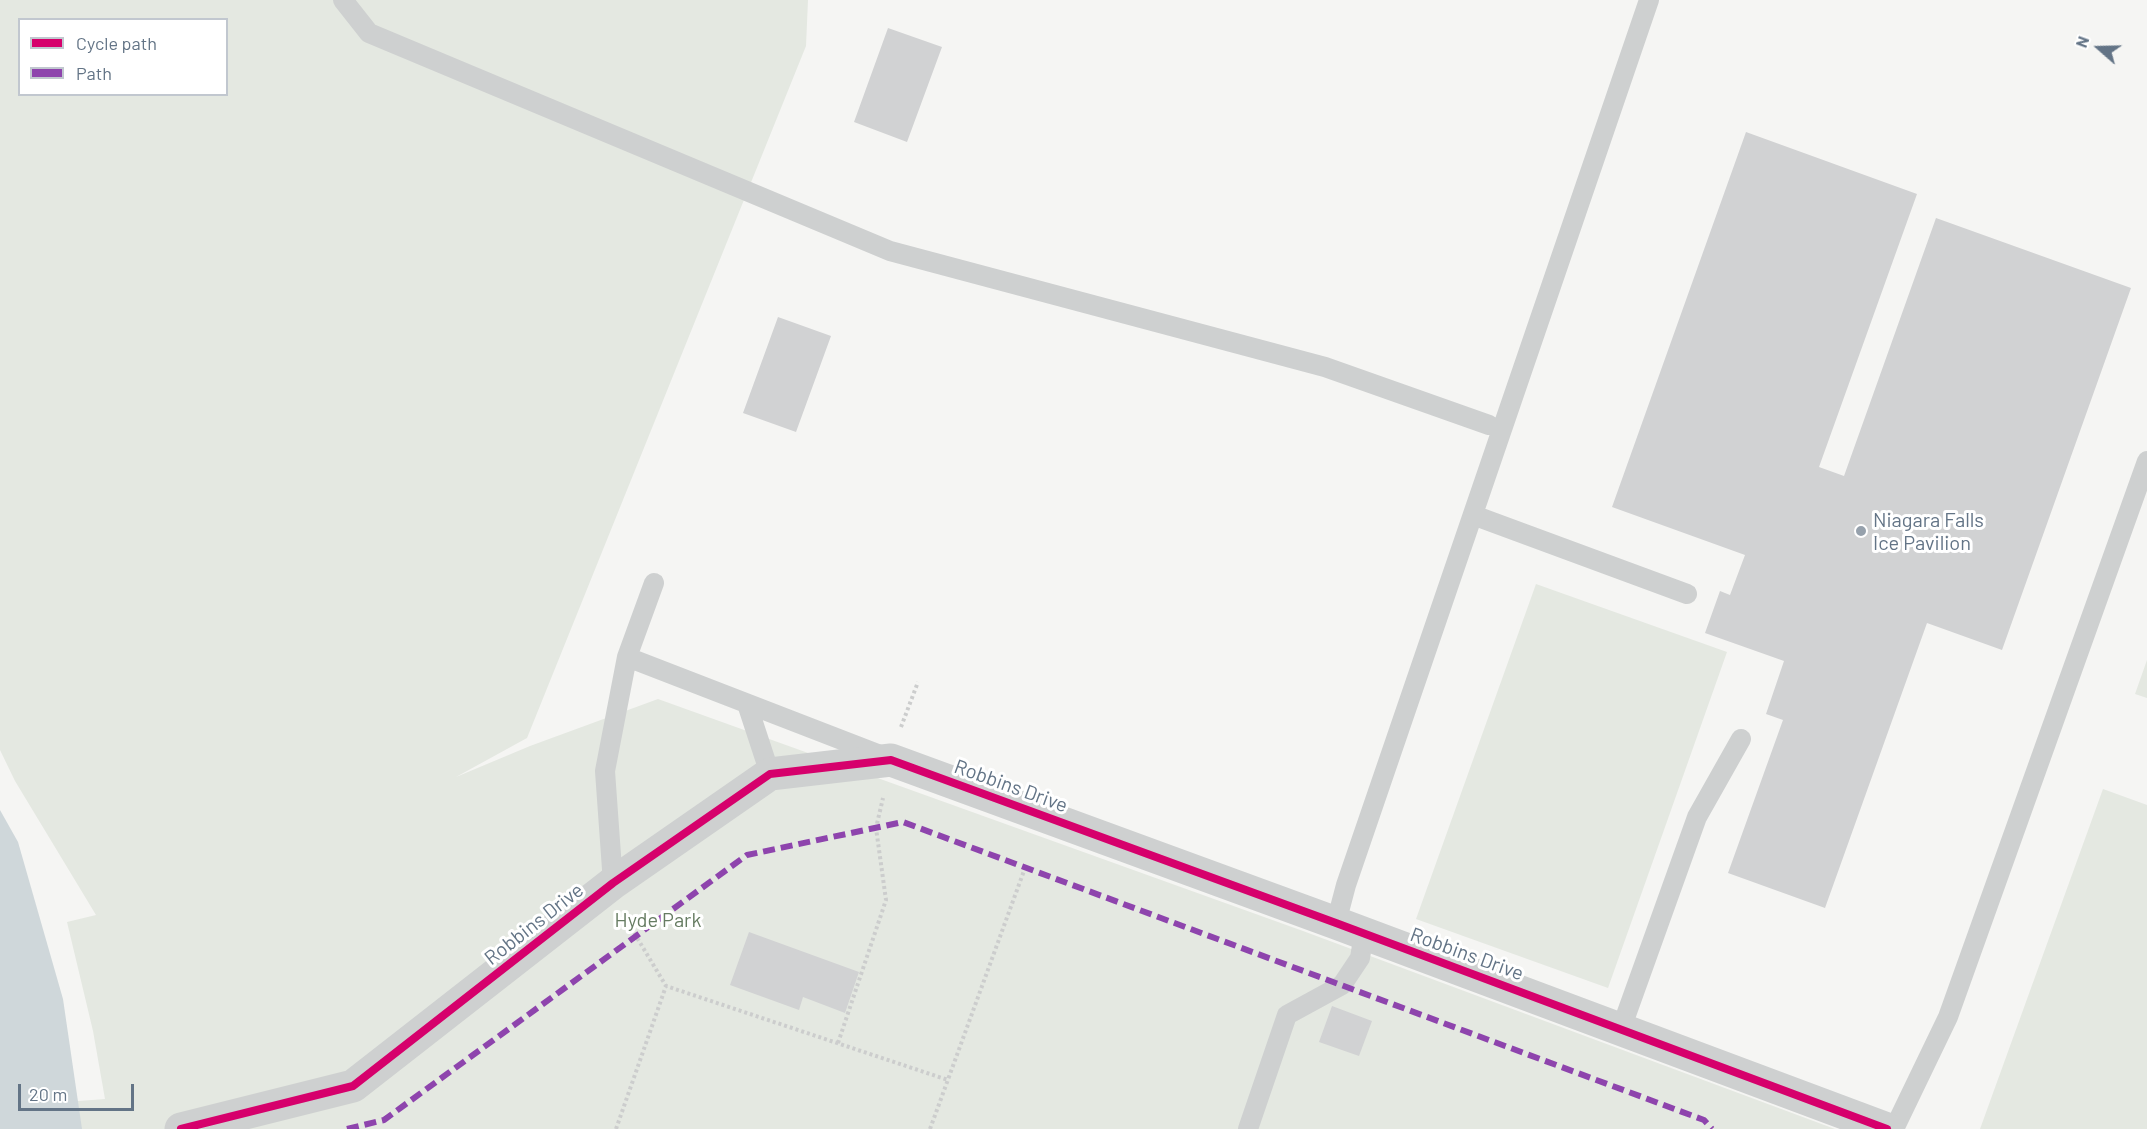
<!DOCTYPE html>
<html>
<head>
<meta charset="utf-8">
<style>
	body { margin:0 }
	#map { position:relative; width:2147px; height:1129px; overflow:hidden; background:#f5f5f3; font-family:Barlow,sans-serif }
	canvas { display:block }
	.legend { position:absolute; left:18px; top:18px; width:210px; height:78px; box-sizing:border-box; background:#fff; border:2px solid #c1c7cf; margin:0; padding:8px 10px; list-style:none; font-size:18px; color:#637486 }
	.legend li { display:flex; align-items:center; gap:12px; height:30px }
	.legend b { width:30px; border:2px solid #c1c7cf }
	.north { position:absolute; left:2069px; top:18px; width:60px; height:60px; -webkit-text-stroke:4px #fff; paint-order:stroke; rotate:290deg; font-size:16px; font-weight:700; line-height:24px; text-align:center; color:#637486 }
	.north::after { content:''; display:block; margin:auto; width:21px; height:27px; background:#637486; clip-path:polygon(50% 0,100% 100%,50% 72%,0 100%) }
	.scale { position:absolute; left:18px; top:1084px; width:116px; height:27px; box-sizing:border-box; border:3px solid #637486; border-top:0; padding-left:8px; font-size:18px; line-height:21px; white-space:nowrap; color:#637486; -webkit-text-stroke:4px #fff; paint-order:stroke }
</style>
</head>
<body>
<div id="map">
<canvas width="2147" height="1129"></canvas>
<ul class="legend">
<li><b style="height:8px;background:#d6006c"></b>Cycle path</li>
<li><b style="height:8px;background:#8e44ad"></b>Path</li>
</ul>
<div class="north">N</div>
<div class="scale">20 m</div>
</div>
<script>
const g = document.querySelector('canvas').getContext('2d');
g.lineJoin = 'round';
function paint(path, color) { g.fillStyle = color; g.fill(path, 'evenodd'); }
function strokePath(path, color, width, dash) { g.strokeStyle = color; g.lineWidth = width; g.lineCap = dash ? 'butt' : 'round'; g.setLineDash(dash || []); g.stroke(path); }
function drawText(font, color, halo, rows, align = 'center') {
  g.font = font + ' Barlow,sans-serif'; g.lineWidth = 6; g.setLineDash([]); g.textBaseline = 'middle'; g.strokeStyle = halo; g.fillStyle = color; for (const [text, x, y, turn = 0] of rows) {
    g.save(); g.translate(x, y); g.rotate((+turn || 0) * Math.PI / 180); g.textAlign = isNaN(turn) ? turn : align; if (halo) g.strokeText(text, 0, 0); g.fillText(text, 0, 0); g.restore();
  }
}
paint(new Path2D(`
	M 0,0 L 808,0 L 806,46 L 527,738 L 456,777 L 530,746 L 658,699 L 1303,931 L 1835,1129 L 0,1129 L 0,1107 L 105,1099 L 93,1031 L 67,922 L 96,915 L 15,781 L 0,750 ZM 20,20 L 226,20 L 226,94 L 20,94 Z
	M 1536,584 L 1727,652 L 1608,988 L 1416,919 Z
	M 2147,660 L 2147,698 L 2135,694 Z
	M 2103,789 L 2147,805 L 2147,1129 L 1980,1129 Z`), '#e4e8e1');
paint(new Path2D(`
	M 0,810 L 18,842 L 63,999 L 82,1129 L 0,1129 Z`), '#cfd7da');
paint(new Path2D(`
	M 888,28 L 942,47 L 907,142 L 854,122 Z
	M 1746,132 L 1917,194 L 1819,467 L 1844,476 L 1936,218 L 2131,288 L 2002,650 L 1927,623 L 1825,908 L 1728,873 L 1783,720 L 1766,714 L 1784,661 L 1705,633 L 1720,591 L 1730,595 L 1745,555 L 1612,507 Z
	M 778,317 L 831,336 L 796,432 L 743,413 Z
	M 749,932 L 859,972 L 845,1013 L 803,997 L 799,1010 L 730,985 Z
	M 1332,1006 L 1372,1021 L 1359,1056 L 1319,1042 Z`), '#d1d2d3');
strokePath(new Path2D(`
	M 901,727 L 918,682
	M 628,916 L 636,936 L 666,986
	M 838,1043 L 886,900 L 876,828 L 883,798
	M 616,1129 L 666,986 L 948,1080
	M 930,1129 L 1025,868`), '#cccdcd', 4, [3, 3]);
strokePath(new Path2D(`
	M 343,0 L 369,33 L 890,251 L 1325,367 L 1489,425
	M 1473,515 L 1687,594
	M 627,657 L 883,756
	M 747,704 L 770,774
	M 613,883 L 605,771 L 627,657 L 654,583
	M 1336,923 L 1346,885 L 1649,0
	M 1621,1029 L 1697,817 L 1741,739
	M 1248,1129 L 1287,1015 L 1342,985 L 1360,958 L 1364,933
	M 1894,1129 L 1948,1017 L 2147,461`), '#ced0d0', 20);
strokePath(new Path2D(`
	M 181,1129 L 353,1086 L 613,883 L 770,774 L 891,760 L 1336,923 L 1887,1129`), '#ced0d0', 33);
strokePath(new Path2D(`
	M 347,1129 L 384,1120 L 747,855 L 903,822 L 1704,1120 L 1712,1129`), '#8e44ad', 6, [12, 6]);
strokePath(new Path2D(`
	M 181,1129 L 353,1086 L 613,883 L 770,774 L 891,760 L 1336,923 L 1887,1129`), '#d6006c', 8);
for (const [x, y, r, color] of [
	[1861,531,6,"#96a1ac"]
]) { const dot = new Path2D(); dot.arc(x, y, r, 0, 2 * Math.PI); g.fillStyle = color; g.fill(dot); strokePath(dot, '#fff', 2); }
drawText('20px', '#637486', '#fff', [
	["Niagara Falls",1873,520],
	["Ice Pavilion",1873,543]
], 'left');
drawText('20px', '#637486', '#fff', [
	["Robbins Drive",1011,786,20],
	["Robbins Drive",534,924,-38],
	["Robbins Drive",1467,954,20]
]);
drawText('20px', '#667c62', '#fff', [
	["Hyde Park",658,920]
]);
</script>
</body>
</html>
